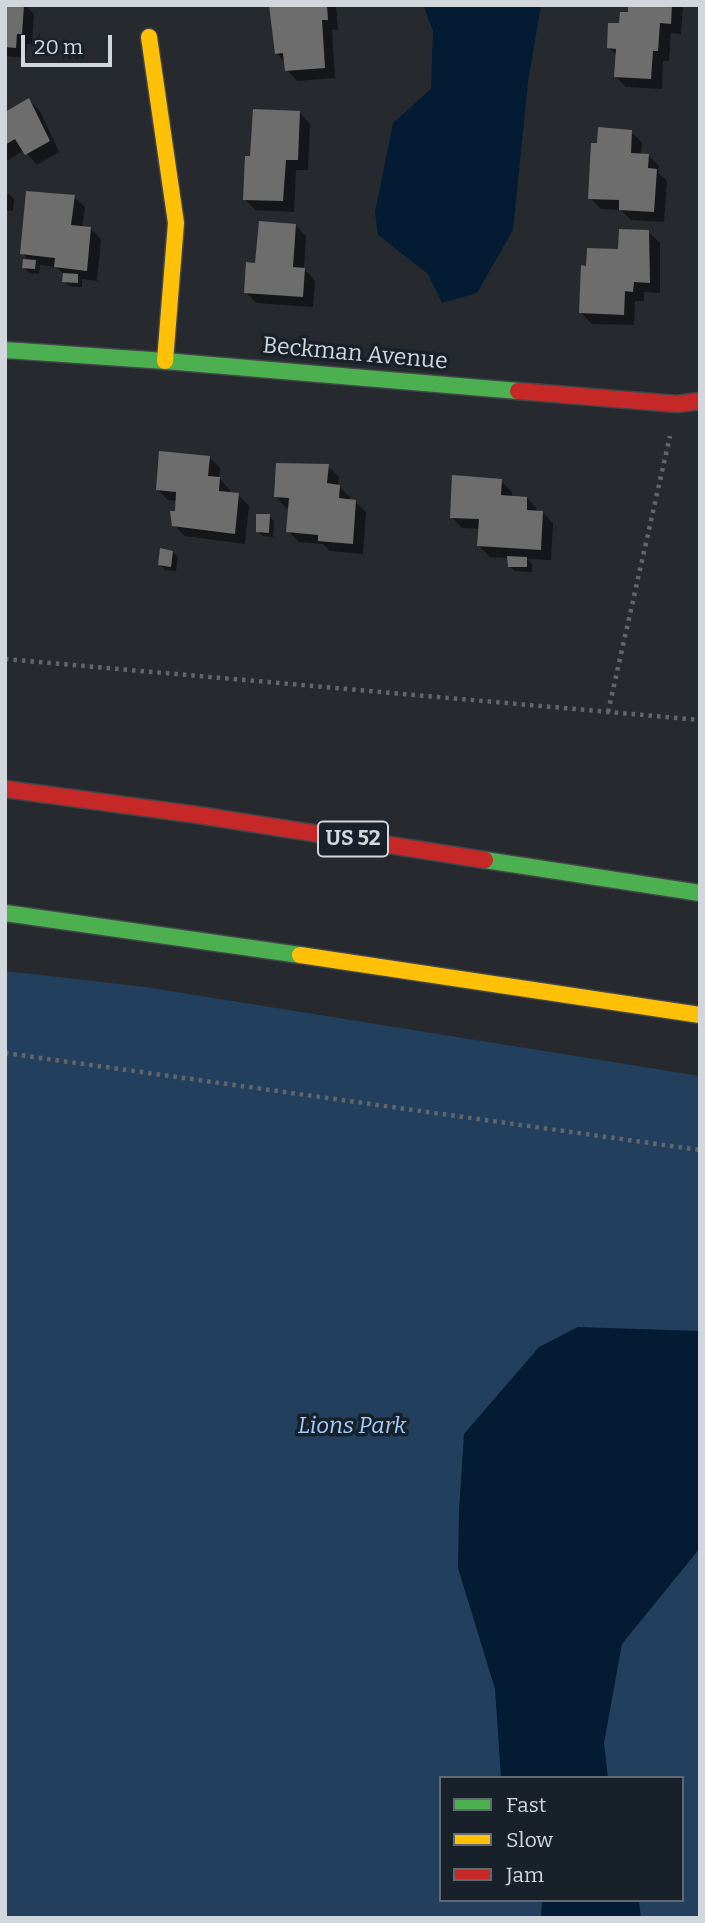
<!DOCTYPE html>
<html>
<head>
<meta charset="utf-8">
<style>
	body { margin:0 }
	#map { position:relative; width:705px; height:1923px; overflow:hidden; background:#262a2f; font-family:Bitter,serif }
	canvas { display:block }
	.frame { position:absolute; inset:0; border:7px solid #d2d7dd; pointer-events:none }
	.legend { position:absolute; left:439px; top:1776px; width:245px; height:126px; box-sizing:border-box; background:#182029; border:2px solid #626971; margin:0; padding:9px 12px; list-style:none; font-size:21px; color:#d2d7dd }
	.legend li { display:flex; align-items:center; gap:14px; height:35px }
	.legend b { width:35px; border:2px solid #626971 }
	.scale { position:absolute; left:21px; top:35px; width:91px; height:32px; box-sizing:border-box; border:4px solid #d2d7dd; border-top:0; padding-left:9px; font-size:21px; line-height:24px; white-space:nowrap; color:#d2d7dd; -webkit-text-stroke:5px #182029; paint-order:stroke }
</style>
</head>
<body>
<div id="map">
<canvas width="705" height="1923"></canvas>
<div class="frame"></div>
<ul class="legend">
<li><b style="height:9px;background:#4caf50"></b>Fast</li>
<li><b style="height:9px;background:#ffc107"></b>Slow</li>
<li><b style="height:9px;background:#c62828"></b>Jam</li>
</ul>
<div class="scale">20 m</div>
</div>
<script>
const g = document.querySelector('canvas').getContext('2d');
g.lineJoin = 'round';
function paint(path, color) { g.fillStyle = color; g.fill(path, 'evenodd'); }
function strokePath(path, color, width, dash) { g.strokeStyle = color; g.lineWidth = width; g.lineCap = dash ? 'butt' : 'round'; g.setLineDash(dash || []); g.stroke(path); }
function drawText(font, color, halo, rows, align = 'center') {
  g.font = font + ' Bitter,serif'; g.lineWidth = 7; g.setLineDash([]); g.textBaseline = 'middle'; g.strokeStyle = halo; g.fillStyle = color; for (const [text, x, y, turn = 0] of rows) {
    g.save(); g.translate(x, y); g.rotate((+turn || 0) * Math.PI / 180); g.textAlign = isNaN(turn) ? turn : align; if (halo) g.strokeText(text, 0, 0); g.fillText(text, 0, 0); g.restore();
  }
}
paint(new Path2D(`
	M 5,971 L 145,987 L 700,1076 L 700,1918 L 5,1918 ZM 441,1778 L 682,1778 L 682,1900 L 441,1900 Z`), '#22405e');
paint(new Path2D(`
	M 423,5 L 541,5 L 528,82 L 513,230 L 477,293 L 442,303 L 428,274 L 378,235 L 375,212 L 393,123 L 431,89 L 433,31 Z
	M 578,1327 L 700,1331 L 700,1548 L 622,1644 L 604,1743 L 608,1778 L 501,1778 L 495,1689 L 458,1568 L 459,1511 L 464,1434 L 539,1347 Z
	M 542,1900 L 639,1900 L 641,1918 L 541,1918 Z`), '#041b34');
paint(new Path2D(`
	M 5,5 L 25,5 L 34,14 L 32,44 L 27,44 L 26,58 L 5,56 Z
	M 271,5 L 336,5 L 338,30 L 332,30 L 335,78 L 297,81 L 287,70 L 286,63 L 276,53 Z
	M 630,5 L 683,5 L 681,34 L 671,33 L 669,61 L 663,61 L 662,89 L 626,87 L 616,77 L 617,56 L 609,47 L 621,25 L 630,14 Z
	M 29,100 L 40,111 L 59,152 L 37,165 L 24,150 L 5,162 L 5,114 Z
	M 300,113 L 310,124 L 308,170 L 296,170 L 294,212 L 255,210 L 245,199 Z
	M 631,132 L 642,142 L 641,155 L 648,155 L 659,166 L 658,173 L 667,181 L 664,222 L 631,220 L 621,210 L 601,209 L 590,198 Z
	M 5,194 L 9,194 L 14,199 L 13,211 L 5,211 Z
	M 74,197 L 85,207 L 82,228 L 90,228 L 101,239 L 97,281 L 82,279 L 82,287 L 69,286 L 64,281 L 65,275 L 56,267 L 40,265 L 39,274 L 29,273 L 24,268 L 29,261 L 22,253 Z
	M 295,225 L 306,236 L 304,269 L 315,281 L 313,307 L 256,303 L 246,292 Z
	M 649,232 L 660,243 L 660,293 L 644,292 L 644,301 L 635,301 L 634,325 L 592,324 L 581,313 L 588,268 Z
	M 209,457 L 220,468 L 219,478 L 230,490 L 230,494 L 238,495 L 249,506 L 245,544 L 185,536 L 174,525 L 177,501 L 168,500 L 158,490 Z
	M 328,466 L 339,477 L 338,486 L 350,497 L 350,501 L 355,502 L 366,512 L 363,554 L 330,551 L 323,544 L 299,542 L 288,531 L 290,508 L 286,508 L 276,497 Z
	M 501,481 L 512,492 L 512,498 L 527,498 L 537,509 L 537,512 L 542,512 L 553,523 L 551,560 L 527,559 L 532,564 L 532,572 L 515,571 L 509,566 L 509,558 L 490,557 L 479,546 L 480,529 L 462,528 L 451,517 Z
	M 269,516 L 274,521 L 273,537 L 263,536 L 257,531 Z
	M 173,552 L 178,557 L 176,571 L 165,570 L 159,564 Z`), '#0007');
paint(new Path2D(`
	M 5,5 L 24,5 L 22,34 L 17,34 L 16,48 L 5,47 Z
	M 269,5 L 327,5 L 328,20 L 322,20 L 325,68 L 285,71 L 283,53 L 275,54 Z
	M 628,5 L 672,5 L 671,24 L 660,23 L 658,51 L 653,51 L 651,79 L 614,77 L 616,49 L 607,48 L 608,23 L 619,23 L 620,12 L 628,12 Z
	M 29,98 L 50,141 L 25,155 L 15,139 L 5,145 L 5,112 Z
	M 253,109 L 300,111 L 298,160 L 286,160 L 283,201 L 243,200 L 245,156 L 250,156 Z
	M 598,127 L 632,130 L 631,153 L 649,154 L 648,168 L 657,169 L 654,212 L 619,210 L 619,200 L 588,199 L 591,143 L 597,143 Z
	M 26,191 L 75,195 L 71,225 L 91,227 L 87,271 L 54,267 L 55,258 L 20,254 Z
	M 259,221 L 296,224 L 293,267 L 305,268 L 303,297 L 244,293 L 246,262 L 255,263 Z
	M 619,229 L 649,230 L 650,283 L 634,282 L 633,292 L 625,291 L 624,315 L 579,313 L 581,265 L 586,266 L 587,248 L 618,249 Z
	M 23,259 L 36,260 L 35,269 L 22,268 Z
	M 63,273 L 78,274 L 78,283 L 62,282 Z
	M 159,451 L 210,456 L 208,476 L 220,477 L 219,491 L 239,493 L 235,534 L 172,526 L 170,511 L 175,511 L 176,492 L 156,490 Z
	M 276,463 L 329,464 L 327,483 L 340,485 L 339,498 L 356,500 L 353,544 L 318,541 L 318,535 L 286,532 L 289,498 L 274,497 Z
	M 452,475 L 502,479 L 501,495 L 527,497 L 527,510 L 543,511 L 541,550 L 477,546 L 479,519 L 450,518 Z
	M 256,514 L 270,514 L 269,533 L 256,532 Z
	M 160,548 L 173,551 L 171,567 L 158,565 Z
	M 507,556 L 527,557 L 527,567 L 508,567 Z`), '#6d6d6d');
const fast = new Path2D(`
	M 5,350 L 165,361 L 518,391
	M 485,860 L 700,893
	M 5,913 L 300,955`);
const slow = new Path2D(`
	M 149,37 L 176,223 L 165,361
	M 300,955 L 700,1015`);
const jam = new Path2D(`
	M 518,391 L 677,404 L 700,401
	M 5,789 L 198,815 L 485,860`);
strokePath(fast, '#42464a', 19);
strokePath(slow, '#42464a', 19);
strokePath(jam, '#42464a', 19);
strokePath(new Path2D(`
	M 5,659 L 700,720
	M 608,712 L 670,436
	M 5,1053 L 700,1150`), '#62666b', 4.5, [3.5, 5]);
strokePath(fast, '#4caf50', 16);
strokePath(slow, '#ffc107', 16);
strokePath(jam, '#c62828', 16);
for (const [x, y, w] of [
	[353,839,70]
]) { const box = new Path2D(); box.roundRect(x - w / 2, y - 17.5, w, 35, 5); g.fillStyle = '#182029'; g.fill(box); strokePath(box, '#d2d7dd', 2); }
drawText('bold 21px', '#d2d7dd', null, [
	["US 52",353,839]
]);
drawText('23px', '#d2d7dd', '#182029', [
	["Beckman Avenue",355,354,5]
]);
drawText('italic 23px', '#a1ceff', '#182029', [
	["Lions Park",352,1427]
]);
</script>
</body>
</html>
